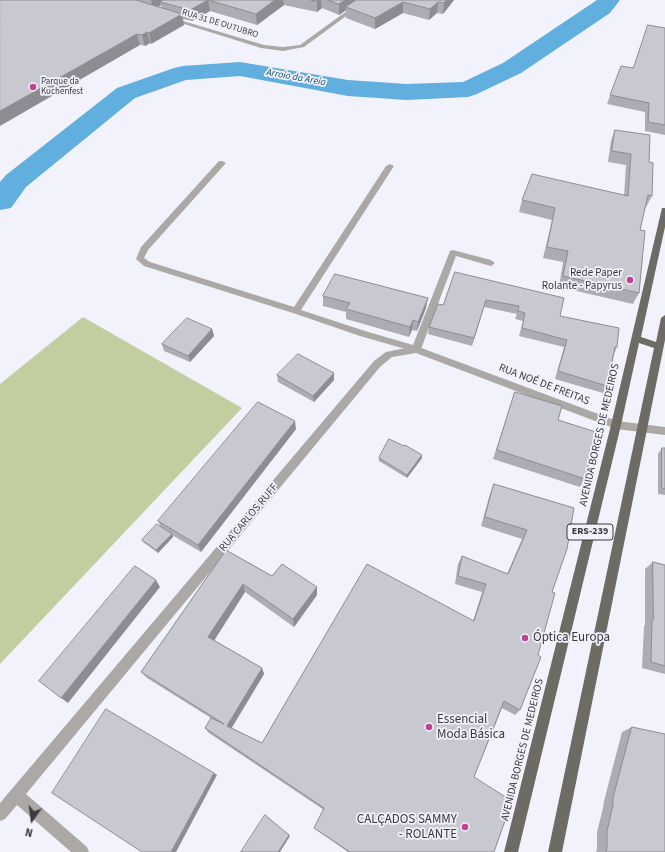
<!DOCTYPE html>
<html>
<head>
<meta charset="utf-8">
<style>
	body { margin:0 }
	#map { position:relative; width:665px; height:852px; overflow:hidden; background:#f2f2fc; font-family:"Source Sans 3",sans-serif }
	canvas { display:block }
	.north { position:absolute; left:12px; top:800px; width:40px; height:40px; -webkit-text-stroke:3px #f2f2fc; paint-order:stroke; rotate:194deg; font-size:11px; font-weight:700; line-height:16px; text-align:center; color:#3a3a3e }
	.north::after { content:''; display:block; margin:auto; width:14px; height:18px; background:#3a3a3e; clip-path:polygon(50% 0,100% 100%,50% 72%,0 100%) }
</style>
</head>
<body>
<div id="map">
<canvas width="665" height="852"></canvas>
<div class="north">N</div>
</div>
<script>
const g = document.querySelector('canvas').getContext('2d');
g.lineJoin = 'round';
function paint(path, color) { g.fillStyle = color; g.fill(path, 'evenodd'); }
function strokePath(path, color, width, dash) { g.strokeStyle = color; g.lineWidth = width; g.lineCap = dash ? 'butt' : 'round'; g.setLineDash(dash || []); g.stroke(path); }
function drawText(font, color, halo, rows, align = 'center') {
  g.font = font + ' "Source Sans 3",sans-serif'; g.lineWidth = 3.5; g.setLineDash([]); g.textBaseline = 'middle'; g.strokeStyle = halo; g.fillStyle = color; for (const [text, x, y, turn = 0] of rows) {
    g.save(); g.translate(x, y); g.rotate((+turn || 0) * Math.PI / 180); g.textAlign = isNaN(turn) ? turn : align; if (halo) g.strokeText(text, 0, 0); g.fillText(text, 0, 0); g.restore();
  }
}
paint(new Path2D(`
	M 83,317 L 242,408 L 0,664 L 0,384 Z`), '#c3cea0');
paint(new Path2D(`
	M 597,0 L 620,0 L 610,13 L 521,73 L 477,94 L 468,97 L 406,100 L 348,96 L 240,76 L 186,80 L 135,98 L 26,187 L 11,208 L 0,210 L 0,182 L 6,175 L 117,88 L 174,68 L 183,66 L 240,62 L 348,80 L 406,84 L 463,82 L 503,63 Z`), '#61afde');
paint(new Path2D(`
	M 362,0 L 368,0 L 304,47 L 283,51 L 261,48 L 168,19 L 173,18 L 264,45 L 283,47 L 300,45 Z
	M 219,161 L 222,161 L 226,163 L 148,250 L 144,258 L 150,262 L 294,307 L 386,166 L 390,164 L 394,166 L 301,310 L 365,331 L 413,345 L 450,251 L 453,250 L 491,260 L 495,263 L 491,266 L 456,256 L 421,349 L 416,352 L 360,336 L 293,313 L 144,266 L 136,259 L 141,247 Z`), '#aba8a5');
paint(new Path2D(`
	M 416,346 L 617,421 L 665,427 L 665,435 L 616,429 L 416,353 L 392,357 L 380,367 L 26,794 L 87,847 L 89,852 L 71,852 L 17,805 L 5,819 L 0,821 L 0,803 L 374,361 L 386,352 Z`), '#aba8a5');
paint(new Path2D(`
	M 662,208 L 665,208 L 665,227 L 641,337 L 656,342 L 661,318 L 665,315 L 665,340 L 562,852 L 548,852 L 654,348 L 639,343 L 621,425 L 518,852 L 504,852 L 611,425 Z`), '#6e6b65');
paint(new Path2D(`
	M 0,0 L 454,0 L 443,14 L 437,13 L 429,20 L 403,13 L 375,29 L 346,18 L 346,10 L 339,15 L 322,8 L 317,12 L 284,5 L 257,25 L 210,11 L 192,21 L 183,19 L 184,25 L 151,44 L 150,43 L 145,46 ZM 161,5 L 162,8 L 158,7 Z
	M 665,28 L 665,135 L 645,131 L 645,112 L 607,104 L 621,66 L 632,68 Z
	M 615,130 L 649,162 L 652,196 L 646,207 L 645,207 L 640,230 L 639,293 L 633,304 L 559,287 L 563,262 L 543,258 L 552,220 L 519,212 L 522,200 L 624,196 L 626,165 L 608,162 L 611,141 Z
	M 455,272 L 560,316 L 617,347 L 614,354 L 607,386 L 603,393 L 555,379 L 564,347 L 519,336 L 523,321 L 515,319 L 517,314 L 484,307 L 472,346 L 428,334 L 429,327 L 443,305 Z
	M 323,296 L 426,308 L 417,331 L 412,330 L 409,337 L 346,319 L 346,312 L 323,306 Z
	M 212,329 L 214,336 L 190,362 L 164,351 L 162,344 Z
	M 334,373 L 334,380 L 314,402 L 278,382 L 277,375 Z
	M 515,392 L 585,479 L 580,487 L 493,459 Z
	M 296,429 L 201,552 L 172,535 L 173,537 L 158,553 L 143,542 L 142,540 L 161,527 L 158,521 Z
	M 662,448 L 665,448 L 665,495 L 658,494 L 658,454 Z
	M 422,455 L 422,458 L 407,478 L 379,461 L 379,458 Z
	M 494,484 L 574,508 L 520,710 L 515,715 L 502,708 L 474,777 L 494,852 L 348,852 L 315,829 L 314,828 L 324,810 L 209,733 L 205,728 L 211,718 L 147,678 L 141,672 L 226,550 L 272,576 L 317,587 L 317,595 L 294,627 L 245,592 L 214,640 L 262,668 L 264,674 L 232,728 L 262,743 L 473,621 L 482,592 L 455,584 L 458,564 L 462,556 L 507,574 L 522,539 L 481,526 L 490,494 Z
	M 653,562 L 665,565 L 665,674 L 642,668 L 644,626 L 645,625 L 645,569 Z
	M 632,727 L 665,852 L 596,852 L 597,849 L 597,832 L 603,808 L 604,801 L 622,732 Z`), '#acacb4');
paint(new Path2D(`
	M 151,0 L 170,0 L 160,2 L 161,5 L 153,9 Z
	M 208,0 L 210,11 L 192,21 L 190,10 Z
	M 275,0 L 283,0 L 284,5 L 257,25 L 256,14 Z
	M 319,0 L 321,0 L 322,8 L 317,12 L 317,1 Z
	M 345,0 L 359,0 L 346,7 L 346,10 L 339,15 L 339,4 Z
	M 447,0 L 454,0 L 443,14 L 444,3 Z
	M 403,2 L 403,13 L 375,29 L 375,18 Z
	M 438,2 L 437,13 L 429,20 L 430,9 Z
	M 182,14 L 184,25 L 151,44 L 149,33 Z
	M 147,32 L 150,43 L 145,46 L 142,35 Z
	M 137,34 L 140,45 L 0,126 L 0,111 Z
	M 428,298 L 426,308 L 417,331 L 418,322 Z
	M 486,300 L 484,307 L 472,346 L 474,338 Z
	M 413,320 L 412,330 L 409,337 L 410,327 Z
	M 212,329 L 214,336 L 190,362 L 188,356 Z
	M 334,373 L 334,380 L 314,402 L 313,396 Z
	M 295,421 L 296,429 L 201,552 L 198,545 Z
	M 422,455 L 422,458 L 407,478 L 407,475 Z
	M 172,534 L 173,537 L 158,553 L 156,550 Z
	M 156,580 L 160,587 L 68,703 L 61,698 Z
	M 243,584 L 245,592 L 212,644 L 208,637 Z
	M 317,587 L 317,595 L 294,627 L 293,619 Z
	M 262,668 L 264,674 L 230,730 L 227,726 Z
	M 214,773 L 217,775 L 176,852 L 171,852 Z
	M 289,835 L 290,836 L 280,852 L 278,852 Z`), '#8c8c92');
const building = new Path2D(`
	M 0,0 L 136,0 L 182,14 L 149,33 L 147,32 L 142,35 L 137,34 L 0,111 Z
	M 163,0 L 275,0 L 256,14 L 208,0 L 190,10 L 160,2 Z
	M 311,0 L 319,0 L 317,1 Z
	M 328,0 L 345,0 L 339,4 Z
	M 356,0 L 447,0 L 444,3 L 438,2 L 430,9 L 403,2 L 375,18 L 346,7 Z
	M 648,25 L 665,28 L 665,125 L 648,122 L 649,103 L 610,95 L 621,66 L 633,68 Z
	M 615,130 L 650,135 L 649,162 L 653,163 L 652,196 L 648,195 L 640,230 L 645,231 L 639,293 L 563,276 L 568,251 L 547,247 L 555,208 L 522,200 L 532,174 L 628,196 L 631,154 L 612,151 Z
	M 455,272 L 564,298 L 560,316 L 619,328 L 617,347 L 615,347 L 607,386 L 558,371 L 567,340 L 522,328 L 525,313 L 518,311 L 519,306 L 486,300 L 474,338 L 429,327 L 438,304 L 443,305 Z
	M 335,274 L 428,298 L 418,322 L 413,320 L 410,327 L 346,309 L 350,303 L 323,296 Z
	M 187,318 L 212,329 L 188,356 L 162,344 Z
	M 298,354 L 334,373 L 313,396 L 277,375 Z
	M 515,392 L 562,406 L 558,420 L 596,432 L 585,479 L 497,450 Z
	M 258,402 L 295,421 L 198,545 L 158,521 Z
	M 389,439 L 404,446 L 405,445 L 422,455 L 407,475 L 379,458 Z
	M 662,448 L 665,448 L 665,489 L 662,488 Z
	M 494,484 L 574,508 L 567,549 L 552,592 L 555,593 L 538,655 L 541,657 L 520,710 L 504,701 L 474,777 L 512,801 L 494,852 L 350,852 L 314,828 L 324,808 L 205,728 L 211,718 L 224,724 L 141,672 L 226,550 L 272,576 L 282,564 L 317,587 L 293,619 L 243,584 L 208,637 L 262,668 L 227,726 L 262,743 L 367,564 L 474,621 L 486,584 L 458,576 L 462,556 L 508,574 L 527,530 L 485,517 Z
	M 157,524 L 172,534 L 156,550 L 142,540 Z
	M 653,562 L 665,565 L 665,666 L 651,662 L 652,620 L 653,620 Z
	M 135,566 L 156,580 L 61,698 L 39,681 Z
	M 106,709 L 214,773 L 171,852 L 142,852 L 52,793 Z
	M 632,727 L 665,734 L 665,852 L 606,852 L 607,848 L 607,831 L 613,805 L 613,798 Z
	M 265,815 L 289,835 L 278,852 L 241,852 Z`);
paint(building, '#c8c8d1');
strokePath(building, '#8c8c92', 1);
for (const [x, y, r, color] of [
	[33,87,4,"#c04290"],
	[630,280,4,"#c04290"],
	[525,638,4,"#c04290"],
	[429,727,4,"#c04290"],
	[465,827,4,"#c04290"]
]) { const dot = new Path2D(); dot.arc(x, y, r, 0, 2 * Math.PI); g.fillStyle = color; g.fill(dot); strokePath(dot, '#f2f2fc', 1.5); }
drawText('9px', '#3a3a3e', '#f2f2fc', [
	["RUA 31 DE OUTUBRO",220,24,17]
]);
drawText('9px', '#3a3a3e', '#f2f2fc', [
	["Parque da",41,82],
	["Kuchenfest",41,92]
], 'left');
drawText('italic 10px', '#0d4c6c', '#f2f2fc', [
	["Arroio da Areia",296,78,10]
]);
for (const [x, y, w] of [
	[590,532,46]
]) { const box = new Path2D(); box.roundRect(x - w / 2, y - 8, w, 16, 3); g.fillStyle = '#f2f2fc'; g.fill(box); strokePath(box, '#3a3a3e', 1); }
drawText('bold 10px', '#3a3a3e', null, [
	["ERS-239",590,532]
]);
drawText('11px', '#3a3a3e', '#f2f2fc', [
	["Rede Paper",622,274],
	["Rolante - Papyrus",622,287]
], 'right');
drawText('11px', '#3a3a3e', '#f2f2fc', [
	["RUA NOÉ DE FREITAS",544,385,21],
	["AVENIDA BORGES DE MEDEIROS",600,435,-77],
	["RUA CARLOS RUFF",249,518,-50],
	["AVENIDA BORGES DE MEDEIROS",523,750,-76]
]);
drawText('13px', '#3a3a3e', '#f2f2fc', [
	["Óptica Europa",533,638],
	["Essencial",437,720],
	["Moda Básica",437,735],
	["CALÇADOS SAMMY",457,820,"right"],
	["- ROLANTE",457,835,"right"]
], 'left');
</script>
</body>
</html>
